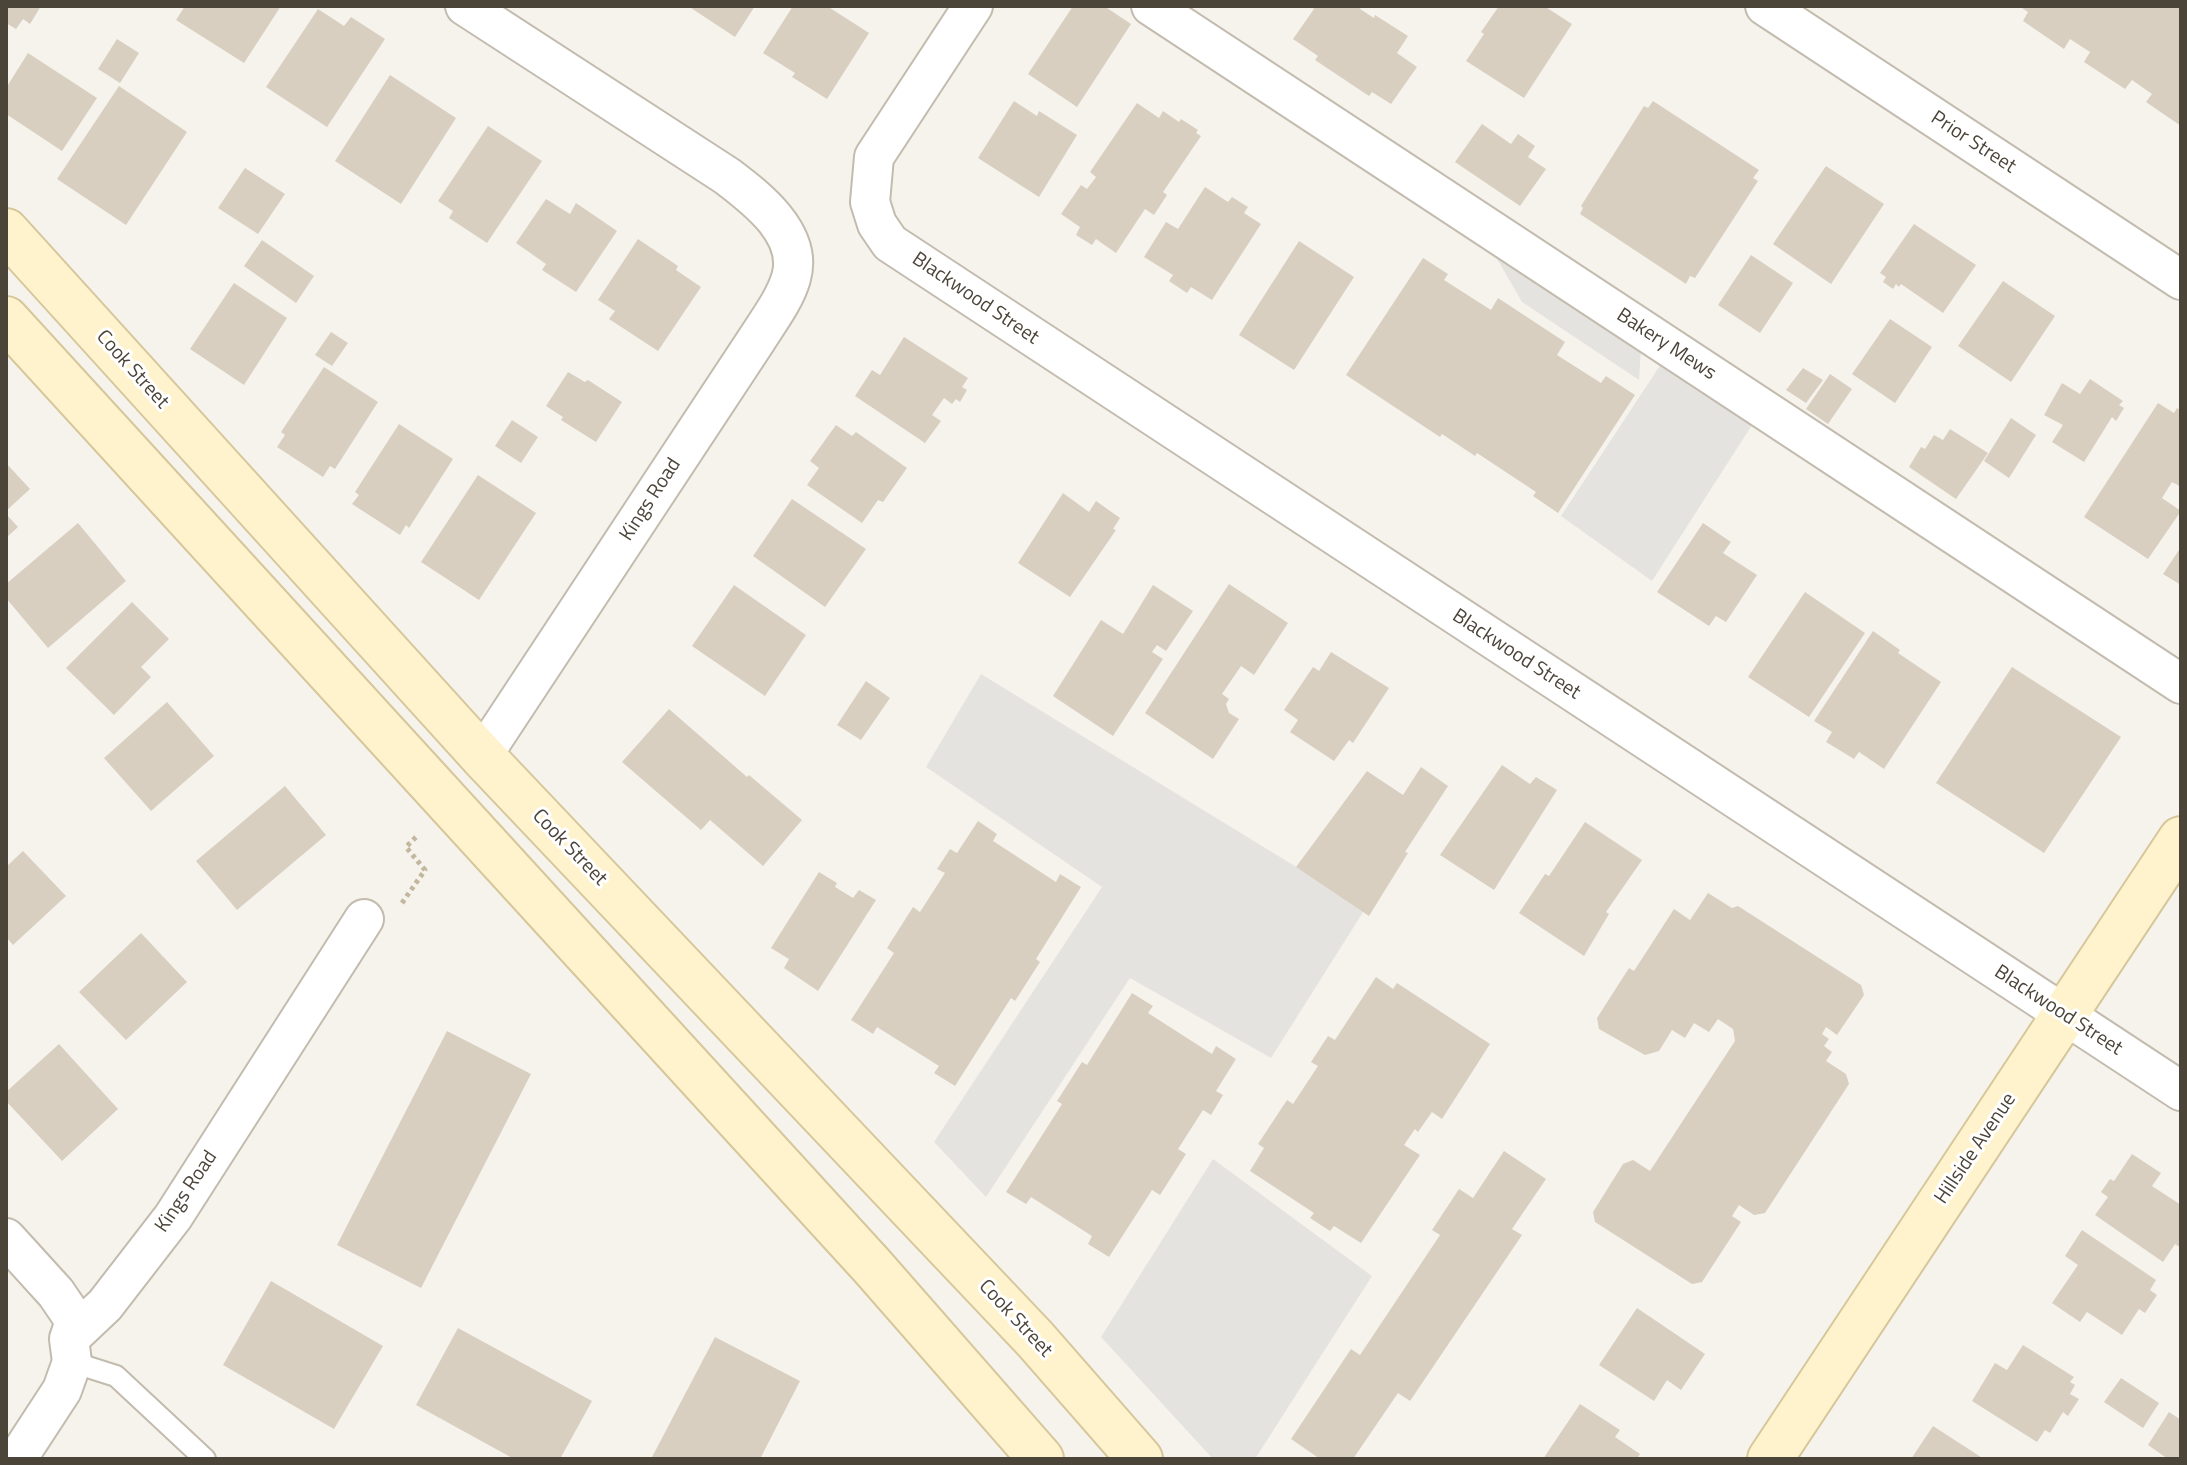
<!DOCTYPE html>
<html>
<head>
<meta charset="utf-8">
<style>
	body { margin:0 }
	#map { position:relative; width:2187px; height:1465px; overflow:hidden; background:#f6f3ec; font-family:"Titillium Web",sans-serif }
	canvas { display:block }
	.frame { position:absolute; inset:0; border:8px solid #4b4439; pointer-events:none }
</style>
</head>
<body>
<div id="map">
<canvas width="2187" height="1465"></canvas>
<div class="frame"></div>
</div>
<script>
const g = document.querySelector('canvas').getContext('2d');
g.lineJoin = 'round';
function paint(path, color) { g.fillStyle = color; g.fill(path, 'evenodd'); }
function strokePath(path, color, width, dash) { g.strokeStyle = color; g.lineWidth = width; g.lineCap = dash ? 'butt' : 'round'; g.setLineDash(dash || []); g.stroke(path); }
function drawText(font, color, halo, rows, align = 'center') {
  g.font = font + ' "Titillium Web",sans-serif'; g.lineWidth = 6; g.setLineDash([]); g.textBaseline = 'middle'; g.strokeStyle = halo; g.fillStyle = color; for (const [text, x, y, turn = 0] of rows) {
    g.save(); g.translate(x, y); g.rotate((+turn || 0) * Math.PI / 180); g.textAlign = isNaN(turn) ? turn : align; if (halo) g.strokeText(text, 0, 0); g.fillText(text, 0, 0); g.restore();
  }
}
paint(new Path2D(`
	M 1492,250 L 1641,348 L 1639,380 L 1522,302 Z
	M 1661,364 L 1752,425 L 1652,581 L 1561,516 Z
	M 981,674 L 1365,909 L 1271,1058 L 1130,978 L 986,1197 L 934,1142 L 1102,887 L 926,767 Z
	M 1213,1159 L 1372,1276 L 1255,1459 L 1213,1459 L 1101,1337 Z`), '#e5e3e0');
paint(new Path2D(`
	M 6,6 L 41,6 L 30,24 L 23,19 L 16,29 L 6,23 Z
	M 185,6 L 281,6 L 244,63 L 176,20 Z
	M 688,6 L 755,6 L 735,37 Z
	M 793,6 L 827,6 L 869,33 L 827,99 L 792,77 L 795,73 L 763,53 Z
	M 1073,6 L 1104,6 L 1131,24 L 1077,107 L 1028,74 Z
	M 1310,6 L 1362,6 L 1360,9 L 1374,18 L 1375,15 L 1408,36 L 1397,53 L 1417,67 L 1391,104 L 1372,92 L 1369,96 L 1315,60 L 1318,56 L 1293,39 L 1314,9 Z
	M 1499,6 L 1544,6 L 1572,24 L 1524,98 L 1466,61 L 1484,34 L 1481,32 Z
	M 2019,6 L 2181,6 L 2181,126 L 2146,102 L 2152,94 L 2132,80 L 2125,89 L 2084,62 L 2090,52 L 2070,39 L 2064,49 L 2023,21 L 2028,12 Z
	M 318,9 L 344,26 L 351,17 L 385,39 L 327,127 L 266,87 Z
	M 117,39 L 139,53 L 120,83 L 98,69 Z
	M 28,53 L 97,98 L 62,151 L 6,114 L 6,88 Z
	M 390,75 L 456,118 L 401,204 L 335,161 Z
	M 119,86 L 187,132 L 126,225 L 57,179 Z
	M 1014,101 L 1037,116 L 1039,111 L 1077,135 L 1039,197 L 978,158 Z
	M 1653,101 L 1759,170 L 1753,178 L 1758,181 L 1695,278 L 1690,276 L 1686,284 L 1580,214 L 1583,208 L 1581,206 L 1644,106 L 1648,108 Z
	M 1137,103 L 1159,118 L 1163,111 L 1179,122 L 1181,119 L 1198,130 L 1196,133 L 1201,136 L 1163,192 L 1167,195 L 1154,215 L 1145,209 L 1116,253 L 1096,239 L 1092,245 L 1076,235 L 1080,227 L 1061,214 L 1081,185 L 1087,189 L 1096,177 L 1090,172 Z
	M 1482,124 L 1511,144 L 1518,134 L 1535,146 L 1528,157 L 1546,169 L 1520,206 L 1455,162 Z
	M 488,126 L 542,161 L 487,243 L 449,218 L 453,211 L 438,201 Z
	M 1826,166 L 1884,204 L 1831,284 L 1773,244 Z
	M 245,168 L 285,194 L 258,234 L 218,208 Z
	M 1205,187 L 1228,202 L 1232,197 L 1248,207 L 1244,213 L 1261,224 L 1212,300 L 1191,287 L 1187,293 L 1169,281 L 1173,275 L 1144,257 L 1166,222 L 1178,229 Z
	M 546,199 L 570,214 L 576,203 L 617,231 L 576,292 L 542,270 L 546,264 L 516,243 Z
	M 1914,224 L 1976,265 L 1943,313 L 1901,284 L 1899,287 L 1896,284 L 1893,289 L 1883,282 L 1886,277 L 1880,273 Z
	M 638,239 L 678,266 L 676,270 L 701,287 L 658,351 L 609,319 L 615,311 L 598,300 Z
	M 262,240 L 314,276 L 296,303 L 244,266 Z
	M 1299,241 L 1354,277 L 1294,370 L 1239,335 Z
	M 1751,255 L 1793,283 L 1760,333 L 1718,305 Z
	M 1423,258 L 1448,274 L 1444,280 L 1491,310 L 1498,298 L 1565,342 L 1557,355 L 1601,383 L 1606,376 L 1635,395 L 1558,513 L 1533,496 L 1536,492 L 1477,453 L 1475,456 L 1442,434 L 1440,437 L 1346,375 Z
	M 2003,281 L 2055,316 L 2011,382 L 1958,346 Z
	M 234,283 L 287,318 L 244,385 L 190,349 Z
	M 1890,319 L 1932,347 L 1895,403 L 1852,374 Z
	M 331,332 L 348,343 L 332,366 L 315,355 Z
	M 904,337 L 968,378 L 962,387 L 967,390 L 960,402 L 956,399 L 952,404 L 944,398 L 932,415 L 941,421 L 925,443 L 855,396 L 872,370 L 880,375 Z
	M 324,367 L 378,402 L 335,469 L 330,466 L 323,477 L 277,447 L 285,435 L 281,432 Z
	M 1803,368 L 1823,380 L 1806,403 L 1786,390 Z
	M 568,372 L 585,382 L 588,380 L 622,402 L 596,442 L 561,420 L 563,417 L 546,406 Z
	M 1830,374 L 1852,389 L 1828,424 L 1806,409 Z
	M 2090,379 L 2123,401 L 2119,405 L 2124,408 L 2116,421 L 2112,417 L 2084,462 L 2052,442 L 2063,425 L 2044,415 L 2062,383 L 2080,394 Z
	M 2158,403 L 2174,413 L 2177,408 L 2181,411 L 2181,487 L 2172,482 L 2162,498 L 2181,511 L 2148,559 L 2084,517 Z
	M 2011,418 L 2036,435 L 2009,478 L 1984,461 Z
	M 512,420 L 538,437 L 521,463 L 495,446 Z
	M 399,424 L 453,459 L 409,528 L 406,525 L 400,535 L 352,504 L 359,495 L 355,492 Z
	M 836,425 L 852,436 L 856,432 L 907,468 L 883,502 L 878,500 L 862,523 L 807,485 L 819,468 L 810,461 Z
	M 1950,429 L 1988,453 L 1956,499 L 1909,467 L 1921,447 L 1925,449 L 1934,435 L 1943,440 Z
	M 6,463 L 30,489 L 6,511 Z
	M 478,475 L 536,513 L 479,600 L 421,562 Z
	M 1063,493 L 1089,512 L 1096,501 L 1120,518 L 1113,529 L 1116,530 L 1070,597 L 1018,563 Z
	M 792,499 L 866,549 L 825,607 L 753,556 Z
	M 6,514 L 18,527 L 6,538 Z
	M 78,523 L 126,581 L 48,648 L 6,598 L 6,584 Z
	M 1703,523 L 1731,542 L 1723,553 L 1757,575 L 1726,622 L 1716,616 L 1709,626 L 1657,592 Z
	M 2181,547 L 2181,585 L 2163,574 Z
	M 1229,584 L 1288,623 L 1254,675 L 1241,666 L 1222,694 L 1229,699 L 1226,704 L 1229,713 L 1239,719 L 1213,759 L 1145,713 Z
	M 734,585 L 806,635 L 765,696 L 692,646 Z
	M 1153,585 L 1193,611 L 1166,651 L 1157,645 L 1152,652 L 1163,659 L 1113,736 L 1053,696 L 1101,620 L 1123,634 Z
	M 1805,592 L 1865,633 L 1809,717 L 1748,677 Z
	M 132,602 L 169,639 L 141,667 L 151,677 L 114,715 L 66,668 Z
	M 1873,631 L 1900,650 L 1898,653 L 1941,682 L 1884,769 L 1859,752 L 1854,759 L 1826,742 L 1832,732 L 1814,721 Z
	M 1331,652 L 1389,688 L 1353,743 L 1349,740 L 1334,761 L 1290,732 L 1298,720 L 1284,710 L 1313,667 L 1319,671 Z
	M 2012,667 L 2121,737 L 2044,853 L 1936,783 Z
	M 866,681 L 890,698 L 861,740 L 837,725 Z
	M 167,702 L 214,756 L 151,811 L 104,758 Z
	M 669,709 L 747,777 L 749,775 L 802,820 L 763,866 L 710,820 L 701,830 L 622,762 Z
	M 1502,765 L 1530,784 L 1536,777 L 1557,790 L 1494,890 L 1440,855 Z
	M 1421,767 L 1448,786 L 1405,852 L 1408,853 L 1369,916 L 1296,867 L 1367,771 L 1403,795 Z
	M 285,786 L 326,835 L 237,910 L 196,861 Z
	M 978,821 L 997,834 L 993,841 L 1056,882 L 1060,874 L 1081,887 L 1036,959 L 1040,962 L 1015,1001 L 1011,998 L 955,1086 L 934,1073 L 939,1066 L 877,1027 L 873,1034 L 851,1020 L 894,953 L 887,948 L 913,907 L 920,912 L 945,873 L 937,869 L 950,849 L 957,853 Z
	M 1585,822 L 1642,860 L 1606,912 L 1609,914 L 1584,956 L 1519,913 L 1545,874 L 1549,876 Z
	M 23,851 L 66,896 L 13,945 L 6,937 L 6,867 Z
	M 819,872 L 837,883 L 835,887 L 853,898 L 859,890 L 876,900 L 818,991 L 784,968 L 789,959 L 771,948 Z
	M 1708,893 L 1732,908 L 1738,906 L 1861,985 L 1864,995 L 1837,1035 L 1826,1027 L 1822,1034 L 1829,1039 L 1824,1046 L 1832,1052 L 1826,1061 L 1846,1074 L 1849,1084 L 1765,1213 L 1754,1215 L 1739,1205 L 1732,1216 L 1741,1222 L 1702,1282 L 1692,1284 L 1595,1222 L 1593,1212 L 1623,1164 L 1633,1160 L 1650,1171 L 1735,1041 L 1733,1029 L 1718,1019 L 1709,1032 L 1694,1023 L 1685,1038 L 1672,1030 L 1659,1051 L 1645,1055 L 1599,1029 L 1597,1018 L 1629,968 L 1634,971 L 1674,909 L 1690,920 Z
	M 141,933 L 187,982 L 126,1040 L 79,992 Z
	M 1376,977 L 1393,989 L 1397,983 L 1490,1044 L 1442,1119 L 1432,1112 L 1418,1132 L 1415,1129 L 1404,1145 L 1420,1155 L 1361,1243 L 1334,1226 L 1330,1231 L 1310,1218 L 1314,1213 L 1250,1171 L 1264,1148 L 1258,1144 L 1287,1100 L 1293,1104 L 1318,1066 L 1311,1062 L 1328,1036 L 1335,1040 Z
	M 1132,993 L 1153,1006 L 1148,1013 L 1212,1054 L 1216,1046 L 1236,1059 L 1216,1091 L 1223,1095 L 1211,1115 L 1203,1110 L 1178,1149 L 1186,1154 L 1160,1195 L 1152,1190 L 1109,1257 L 1088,1244 L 1092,1236 L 1031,1197 L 1026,1204 L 1006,1192 L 1062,1104 L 1057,1101 L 1082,1062 L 1087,1065 Z
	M 447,1031 L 531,1074 L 421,1288 L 337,1245 Z
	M 59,1044 L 118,1109 L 62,1161 L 6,1101 L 6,1092 Z
	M 1504,1151 L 1546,1179 L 1512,1229 L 1522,1235 L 1410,1401 L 1398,1393 L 1353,1459 L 1320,1459 L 1291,1439 L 1351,1349 L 1360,1355 L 1440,1235 L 1432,1230 L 1459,1189 L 1473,1198 Z
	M 2132,1154 L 2161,1173 L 2152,1186 L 2181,1205 L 2181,1248 L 2175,1244 L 2163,1262 L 2095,1215 L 2108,1197 L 2101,1192 L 2110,1179 L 2114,1181 Z
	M 2082,1230 L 2156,1280 L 2150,1290 L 2157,1295 L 2145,1313 L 2139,1309 L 2122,1335 L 2087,1312 L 2080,1322 L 2052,1303 L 2078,1265 L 2065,1256 Z
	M 271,1281 L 383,1346 L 334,1429 L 223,1365 Z
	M 1637,1308 L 1705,1354 L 1681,1390 L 1667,1380 L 1654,1401 L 1599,1365 Z
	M 458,1328 L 592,1401 L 560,1459 L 514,1459 L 416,1405 Z
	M 715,1337 L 800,1381 L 760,1459 L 651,1459 Z
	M 2023,1345 L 2074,1377 L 2070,1382 L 2075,1385 L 2070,1394 L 2079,1399 L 2068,1416 L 2063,1412 L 2050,1433 L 2045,1430 L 2037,1442 L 1972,1401 L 1995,1363 L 2007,1370 Z
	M 2121,1378 L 2159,1403 L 2143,1428 L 2104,1402 Z
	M 1580,1404 L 1620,1430 L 1615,1437 L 1640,1454 L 1637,1459 L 1543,1459 Z
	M 2169,1412 L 2181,1420 L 2181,1459 L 2168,1459 L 2148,1445 Z
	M 1933,1426 L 1984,1459 L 1911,1459 Z`), '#d8cfc1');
const lane = new Path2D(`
	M 72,1362 L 116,1376 L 205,1459`);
const street = new Path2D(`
	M 465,6 L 727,176 C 756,198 804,234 791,278 C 785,299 769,320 757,339 L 482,756
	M 973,6 L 874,157 L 870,202 L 877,224 L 890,243 L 2181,1091
	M 1151,6 L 2181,684
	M 1765,6 L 2181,280
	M 6,1238 L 56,1293 L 75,1321 L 69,1339
	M 17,1459 L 62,1390 L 72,1362 L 69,1339 L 105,1305 L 173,1217 L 364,919`);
const secondary = new Path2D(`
	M 6,231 L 482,756 L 1035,1339 L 1140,1459
	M 6,319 L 872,1266 L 1041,1459
	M 1770,1459 L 2181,839`);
strokePath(lane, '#c2bbae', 24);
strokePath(street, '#c2bbae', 42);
strokePath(secondary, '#d6c79b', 48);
strokePath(new Path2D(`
	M 402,903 L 425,870 L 406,847 L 417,836`), '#c4b79f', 5, [4, 4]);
strokePath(lane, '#fff', 20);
strokePath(street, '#fff', 38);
strokePath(secondary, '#fff3cd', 44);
drawText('20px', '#4b4439', '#fff', [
	["Prior Street",1973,143,33],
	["Blackwood Street",975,299,34],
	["Bakery Mews",1666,345,33],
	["Cook Street",132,370,48],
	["Kings Road",651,500,-57],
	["Blackwood Street",1516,655,33],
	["Cook Street",569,848,46],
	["Blackwood Street",2058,1011,33],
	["Hillside Avenue",1976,1149,-56],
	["Kings Road",187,1192,-56],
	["Cook Street",1015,1319,47]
]);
</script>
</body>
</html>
